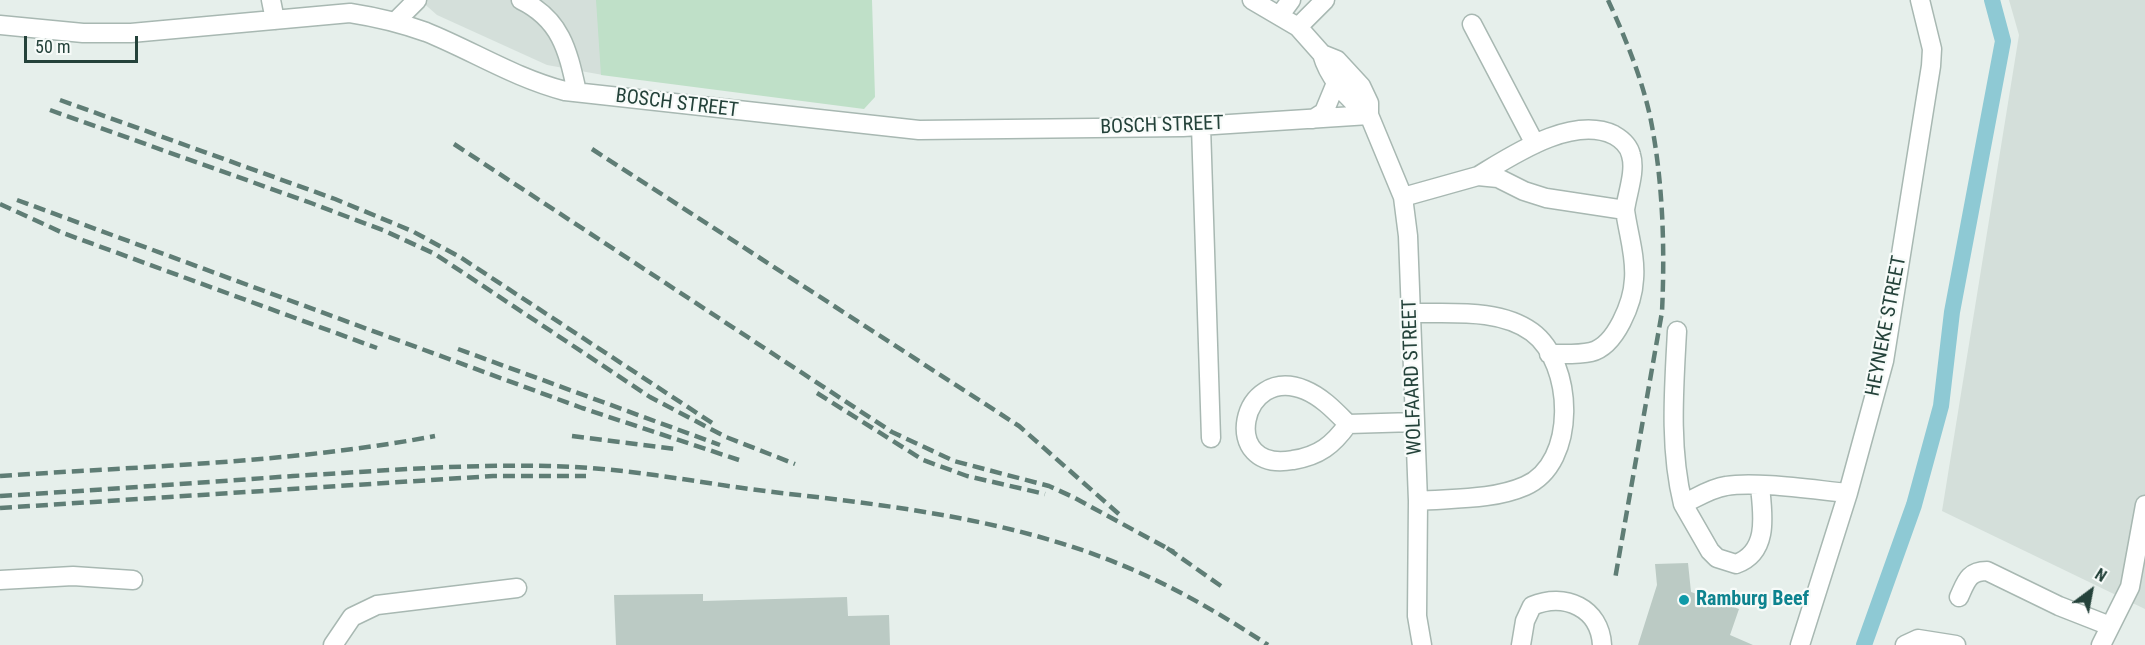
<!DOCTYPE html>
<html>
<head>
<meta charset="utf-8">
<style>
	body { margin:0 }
	#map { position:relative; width:2145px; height:645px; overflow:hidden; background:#e6efeb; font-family:"Roboto Condensed",sans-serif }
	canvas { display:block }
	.north { position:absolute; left:2061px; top:561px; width:60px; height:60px; -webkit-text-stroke:4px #f7fbf9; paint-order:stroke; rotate:32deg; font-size:16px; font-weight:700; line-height:24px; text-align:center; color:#24423a }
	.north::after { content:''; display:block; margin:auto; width:21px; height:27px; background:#24423a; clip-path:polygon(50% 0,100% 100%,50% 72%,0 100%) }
	.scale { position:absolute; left:24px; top:36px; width:114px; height:27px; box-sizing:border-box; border:3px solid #24423a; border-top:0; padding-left:8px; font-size:18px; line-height:21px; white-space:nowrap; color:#24423a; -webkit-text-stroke:4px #f7fbf9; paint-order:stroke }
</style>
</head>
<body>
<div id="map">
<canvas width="2145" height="645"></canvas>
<div class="north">N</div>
<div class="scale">50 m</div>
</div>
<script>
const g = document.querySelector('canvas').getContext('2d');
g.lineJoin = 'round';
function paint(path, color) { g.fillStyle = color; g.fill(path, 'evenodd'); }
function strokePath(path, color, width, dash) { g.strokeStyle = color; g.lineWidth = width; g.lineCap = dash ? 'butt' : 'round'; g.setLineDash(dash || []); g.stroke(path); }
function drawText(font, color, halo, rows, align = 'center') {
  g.font = font + ' "Roboto Condensed",sans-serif'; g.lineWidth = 4.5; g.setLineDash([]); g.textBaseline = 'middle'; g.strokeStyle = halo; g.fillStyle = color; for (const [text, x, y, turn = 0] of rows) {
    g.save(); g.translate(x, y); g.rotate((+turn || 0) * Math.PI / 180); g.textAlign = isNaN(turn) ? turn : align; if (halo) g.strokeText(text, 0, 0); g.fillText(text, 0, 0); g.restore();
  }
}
paint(new Path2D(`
	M 420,0 L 598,0 L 603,75 L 547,65 L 437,15 Z
	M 2009,0 L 2145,0 L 2145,609 L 1942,511 L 2019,35 Z`), '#d4dfda');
paint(new Path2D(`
	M 596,0 L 872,0 L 875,97 L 864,109 L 601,75 Z`), '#bfe0c8');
strokePath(new Path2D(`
	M 1864,645 L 1914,505 L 1941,406 L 1952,312 L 2003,41 L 1992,0`), '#8ec9d4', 16);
paint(new Path2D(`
	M 1688,563 L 1691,592 L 1739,609 L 1730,635 L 1753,645 L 1638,645 L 1657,585 L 1655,564 Z
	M 703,594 L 703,601 L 847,597 L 848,616 L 889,615 L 890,645 L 616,645 L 614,595 Z`), '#bbcac4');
const minor = new Path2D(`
	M 271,0 L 275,20
	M 521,0 C 562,20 568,52 577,92
	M 1252,0 L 1298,27 L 1322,54 L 1337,60 L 1361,86 L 1369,103 L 1369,115 L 1403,197 L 1408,236 L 1418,501 L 1417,616 L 1422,645
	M 1280,15 L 1291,0
	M 395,22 L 417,0
	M 1472,24 L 1535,144
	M 0,25 L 83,33 L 131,33 L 350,13 C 376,17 401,23 426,32 C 473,51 515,78 565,91 L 919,130 L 1183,127 L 1369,115
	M 1298,27 L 1325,0
	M 1322,54 C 1329,79 1348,99 1369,115
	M 1313,119 L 1324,112 L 1336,83
	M 1201,126 L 1211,438
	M 1478,176 C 1513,155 1572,115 1614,135 C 1621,139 1629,146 1631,155 C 1636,171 1627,194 1625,210
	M 1403,197 L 1478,176 L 1498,178 L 1524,191 L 1546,198 L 1625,210 C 1628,233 1636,256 1634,279 C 1633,302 1616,346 1591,352 C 1578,355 1562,354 1549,354
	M 1412,313 C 1450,314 1499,308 1532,332 C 1574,363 1578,463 1525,486 C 1493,500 1453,498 1418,501
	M 1677,331 C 1674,388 1669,448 1683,504
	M 1348,424 C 1333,445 1319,456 1293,460 C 1218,474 1240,363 1305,390 C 1322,397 1335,411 1348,424 L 1415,422
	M 1760,487 C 1763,515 1769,552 1736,564 L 1717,558 L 1710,551 L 1683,504 C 1696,498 1711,488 1726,486 C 1756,481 1815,490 1848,493
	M 0,580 L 73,576 L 133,580
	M 1959,597 C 1966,582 1968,571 1987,571 L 2059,606 L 2110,626
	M 333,645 L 352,617 L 377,605 L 517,588
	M 1521,645 L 1525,621 L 1532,606 C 1565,592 1600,608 1602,645
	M 1800,645 L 1848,493 L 1884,361 L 1931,66 L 1932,49 L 1920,0
	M 1905,645 L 1918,639 L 1956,645
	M 2101,645 L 2130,587 L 2145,505`);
strokePath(minor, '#a8b8b2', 21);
strokePath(minor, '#fff', 18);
strokePath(new Path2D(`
	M 1608,0 C 1625,37 1641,76 1650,116 C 1663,179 1665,248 1662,312 L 1615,579
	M 60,100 L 335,199 L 412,231 L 460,257 L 712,423
	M 50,110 L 311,203 L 385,231 L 435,254 L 650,397 L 726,437 L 795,464
	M 454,144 L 892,432 L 954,461 L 1049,486 L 1073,497 L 1174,552
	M 592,149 L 1019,426 L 1120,515
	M 17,200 L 582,408 L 739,460
	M 0,204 L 63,233 L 377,348
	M 458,349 L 720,445
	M 817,393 L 923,460 L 967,476 L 1045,494
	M 572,436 L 675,449
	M 0,476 C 145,466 292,463 435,436
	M 0,496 C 98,490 196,483 293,476 C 378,471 463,464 548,466 C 627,467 703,484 781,493 C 906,507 1034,523 1149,577 C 1190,596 1230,620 1268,645
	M 0,508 L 493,476 L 586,476
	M 1167,548 L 1221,586`), '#5f7d75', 4.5, [12, 6]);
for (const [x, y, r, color] of [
	[1684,600,6,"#0f9aa8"]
]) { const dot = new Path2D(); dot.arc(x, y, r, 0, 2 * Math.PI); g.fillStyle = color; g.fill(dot); strokePath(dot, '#f7fbf9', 2); }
drawText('20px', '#24423a', '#f7fbf9', [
	["BOSCH STREET",677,104,7],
	["BOSCH STREET",1162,126,-2],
	["HEYNEKE STREET",1887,326,-79],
	["WOLFAARD STREET",1413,377,-92]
]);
drawText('bold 20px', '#0d838f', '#f7fbf9', [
	["Ramburg Beef",1696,600]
], 'left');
</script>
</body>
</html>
